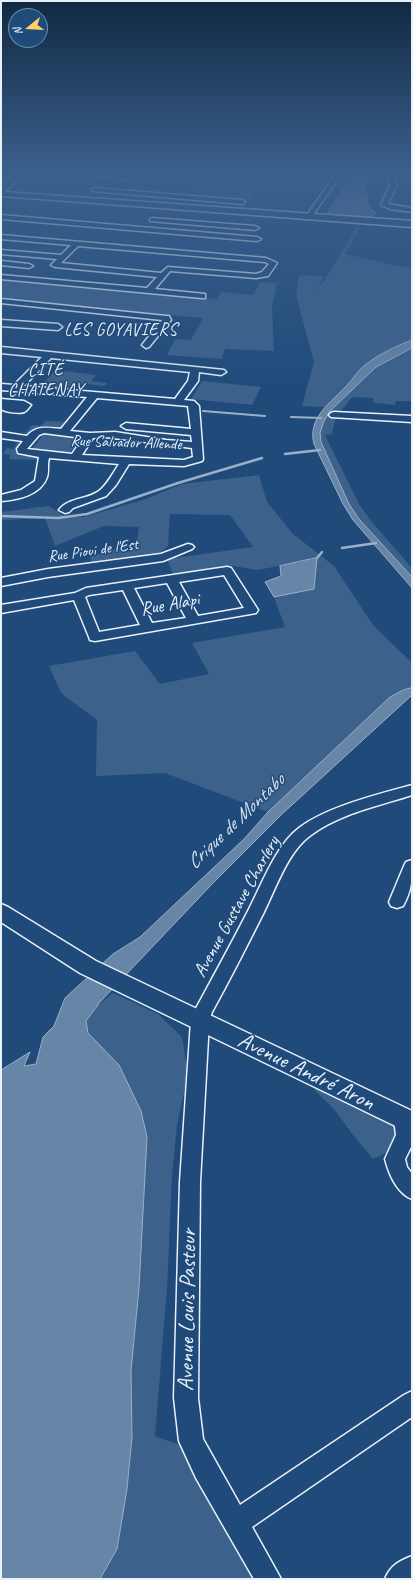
<!DOCTYPE html>
<html>
<head>
<meta charset="utf-8">
<style>
	body { margin:0 }
	#map { position:relative; width:413px; height:1580px; overflow:hidden; background:#1f4a7a; font-family:Caveat,sans-serif }
	canvas { display:block }
	.frame { position:absolute; inset:0; border:2px solid #e8f1f8; pointer-events:none }
	.north { position:absolute; left:8px; top:8px; width:40px; height:40px; box-sizing:border-box; background:#1f4a7a; border:1px solid #6f8dac; border-radius:50%; rotate:252deg; font-size:11px; font-weight:700; line-height:16px; text-align:center; color:#e8f1f8 }
	.north::after { content:''; display:block; margin:auto; width:14px; height:18px; background:#ffd166; clip-path:polygon(50% 0,100% 100%,50% 72%,0 100%) }
</style>
</head>
<body>
<div id="map">
<canvas width="413" height="1580"></canvas>
<div class="frame"></div>
<div class="north">N</div>
</div>
<script>
const g = document.querySelector('canvas').getContext('2d');
g.lineJoin = 'round';
function paint(path, color) { g.fillStyle = color; g.fill(path, 'evenodd'); }
function strokePath(path, color, width, dash) { g.strokeStyle = color; g.lineWidth = width; g.lineCap = dash ? 'butt' : 'round'; g.setLineDash(dash || []); g.stroke(path); }
function drawText(font, color, halo, rows, align = 'center') {
  g.font = font + ' Caveat,sans-serif'; g.lineWidth = 3; g.setLineDash([]); g.textBaseline = 'middle'; g.strokeStyle = halo; g.fillStyle = color; for (const [text, x, y, turn = 0] of rows) {
    g.save(); g.translate(x, y); g.rotate((+turn || 0) * Math.PI / 180); g.textAlign = isNaN(turn) ? turn : align; if (halo) g.strokeText(text, 0, 0); g.fillText(text, 0, 0); g.restore();
  }
}
paint(new Path2D(`
	M 238,177 L 326,185 L 320,193 L 260,187 L 249,201 L 236,200 L 241,192 L 200,189 L 194,186 L 198,183 L 226,186 L 230,184 Z
	M 357,227 L 360,228 L 345,254 L 412,269 L 412,340 L 387,352 L 365,365 L 324,407 L 302,406 L 314,362 L 296,295 L 299,275 L 324,276 L 316,293 Z
	M 1,279 L 216,299 L 221,292 L 253,295 L 260,282 L 277,283 L 272,307 L 274,351 L 225,349 L 222,359 L 167,355 L 175,339 L 191,340 L 203,318 L 1,299 Z
	M 412,348 L 412,401 L 396,401 L 395,405 L 374,403 L 373,398 L 352,397 C 341,412 335,414 332,434 L 325,435 L 359,504 L 371,521 L 412,568 L 412,577 L 359,519 L 349,504 L 321,442 L 320,433 L 324,421 L 330,411 L 376,367 Z
	M 56,370 L 96,375 L 91,381 L 107,383 L 104,386 L 77,383 L 70,390 L 30,385 L 29,387 L 25,387 L 25,384 L 41,385 Z
	M 202,381 L 261,387 L 252,405 L 191,399 Z
	M 45,421 L 69,422 L 64,428 L 38,428 L 35,431 L 31,431 L 29,434 L 29,437 L 17,436 L 19,434 L 24,434 L 32,425 L 41,426 Z
	M 41,432 L 86,436 L 85,439 L 80,439 L 69,454 L 28,451 L 27,449 L 32,449 L 43,435 L 39,434 Z
	M 14,440 L 25,440 L 25,442 L 20,442 L 15,449 L 19,451 L 16,455 L 31,456 L 33,455 L 39,457 L 40,460 L 9,459 L 10,455 L 3,454 L 7,448 L 13,449 L 18,441 Z
	M 259,475 L 267,502 L 293,534 L 334,566 L 373,625 L 412,663 L 412,688 L 403,690 L 390,697 L 268,812 L 165,773 L 96,776 L 97,720 L 61,693 L 49,666 L 135,651 L 160,684 L 209,674 L 192,643 L 285,627 L 274,597 L 314,589 L 317,558 L 258,570 L 233,566 L 174,576 L 167,559 L 253,547 L 230,515 L 170,514 L 168,546 L 158,554 L 93,564 L 90,557 L 137,542 L 139,527 L 104,526 L 55,546 L 45,518 L 1,520 L 1,512 L 48,506 L 67,517 L 84,517 L 146,499 L 182,484 Z
	M 113,993 L 158,1014 L 182,1037 L 188,1074 L 177,1125 L 172,1175 L 167,1288 L 155,1436 L 183,1446 L 259,1579 L 17,1579 L 1,1454 L 33,1123 L 86,1015 Z
	M 318,1086 L 401,1130 C 395,1148 390,1152 373,1159 L 353,1135 L 334,1109 L 314,1090 Z`), '#3c628c');
const water = new Path2D(`
	M 353,175 L 380,175 L 367,185 L 364,190 L 367,196 L 368,206 L 376,213 L 369,218 L 332,215 L 328,213 Z
	M 412,340 L 412,348 L 376,367 L 330,411 L 324,421 L 320,433 L 321,442 L 349,504 L 359,519 L 412,577 L 412,588 L 353,520 L 343,504 L 314,444 C 307,418 331,402 347,385 C 353,379 358,370 365,365 C 379,354 396,346 412,340 Z
	M 317,558 L 314,589 L 274,597 L 265,582 L 281,576 L 280,566 Z
	M 412,688 L 412,695 L 281,815 L 214,882 L 100,1002 L 86,1021 L 88,1033 L 119,1065 L 141,1111 L 147,1137 L 139,1288 L 131,1371 L 132,1437 L 127,1489 L 117,1549 L 100,1579 L 1,1579 L 1,1070 L 30,1052 L 24,1066 L 36,1064 L 43,1037 L 54,1026 L 65,998 L 113,954 L 140,937 L 244,839 L 268,812 L 390,697 L 403,690 Z`);
paint(water, '#6685a7');
strokePath(water, '#9ab0c7', 1);
strokePath(new Path2D(`
	M 382,207 L 382,197 L 388,189 L 391,177 L 388,175`), '#9ab0c7', 1.5);
strokePath(new Path2D(`
	M 203,411 L 265,416
	M 291,417 L 321,418`), '#9ab0c7', 2);
strokePath(new Path2D(`
	M 285,454 L 320,450
	M 1,516 L 58,518 L 87,514 L 178,483 L 262,458
	M 342,548 L 376,543
	M 317,558 L 322,552`), '#9ab0c7', 2.5);
const minor = new Path2D(`
	M 89,175 C 100,175 125,173 133,178 L 130,180 Z
	M 214,175 L 234,175 L 234,176 L 231,178 Z
	M 335,175 L 341,175 L 310,219 L 306,219 L 305,218 Z
	M 389,175 L 395,175 L 396,186 L 388,204 L 412,208 L 412,212 L 390,209 L 381,205 L 390,186 Z
	M 94,188 L 242,200 L 245,202 L 242,204 L 92,191 L 91,190 Z
	M 1,215 L 257,237 L 261,239 L 257,241 L 1,219 Z
	M 152,218 L 255,226 L 259,228 L 255,230 L 150,221 L 150,219 Z
	M 1,235 L 266,258 L 277,263 L 268,276 L 256,278 L 170,271 L 155,289 L 205,294 L 205,298 L 202,298 L 1,279 L 1,275 L 147,288 L 157,277 L 55,267 L 51,265 L 57,259 L 1,254 L 1,250 L 61,255 L 71,245 L 1,239 ZM 78,246 L 265,262 L 269,264 L 262,272 L 256,274 L 168,267 L 161,273 L 61,263 Z
	M 1,261 L 29,264 L 33,266 L 29,268 L 1,265 Z
	M 1,299 L 166,316 L 169,316 L 171,320 L 149,347 L 146,348 L 142,345 L 162,320 L 1,303 Z
	M 1,320 L 58,324 L 62,327 L 58,330 L 1,326 Z
	M 1,347 L 224,370 L 226,372 L 221,375 L 199,372 L 198,381 L 184,400 L 194,401 L 199,406 L 203,459 L 202,461 L 184,466 L 129,464 L 116,485 L 106,496 L 73,508 L 69,512 L 65,513 L 59,510 C 69,497 87,500 99,491 C 107,485 113,473 119,464 L 49,458 C 47,465 49,471 47,477 C 41,495 17,500 1,501 L 1,495 L 21,490 L 35,481 L 39,457 L 18,453 L 17,449 L 23,441 L 1,438 L 1,432 L 27,436 C 37,425 48,428 61,429 L 87,397 L 1,390 L 1,384 L 14,385 L 42,357 L 1,353 ZM 51,358 L 190,372 L 188,381 L 175,399 L 24,386 ZM 97,398 L 188,406 L 191,429 L 126,423 L 121,426 L 126,429 L 191,435 L 192,442 L 166,440 L 115,432 L 90,433 L 70,431 ZM 44,433 L 83,438 L 72,454 L 27,449 L 39,435 ZM 106,437 L 192,448 L 193,457 L 184,460 L 82,455 L 93,438 Z
	M 1,399 L 24,401 L 31,405 C 29,407 27,411 24,412 C 19,414 6,412 1,409 Z
	M 334,412 L 412,416 L 412,422 L 331,417 L 329,415 L 331,413 Z
	M 188,544 L 192,545 L 194,547 L 192,549 L 163,561 L 48,577 L 1,586 L 1,578 L 48,569 L 161,554 Z
	M 227,567 L 231,568 L 233,571 L 258,610 L 256,613 L 95,641 L 90,640 L 89,637 L 74,600 L 1,613 L 1,605 L 75,593 L 86,588 ZM 224,575 L 244,608 L 198,616 L 179,582 ZM 167,583 L 186,618 L 152,623 L 134,588 ZM 123,590 L 140,625 L 99,632 L 85,597 L 89,595 Z
	M 412,785 L 412,795 C 378,806 339,814 311,835 C 288,851 276,888 264,912 C 247,946 230,979 212,1012 L 209,1021 L 200,1182 L 198,1398 L 203,1439 L 240,1505 L 404,1395 L 412,1391 L 412,1417 L 252,1527 L 281,1579 L 254,1579 L 196,1478 L 179,1441 L 174,1398 L 180,1182 L 191,1021 L 194,1012 C 212,979 230,946 247,913 C 261,887 275,846 299,828 C 326,807 379,794 412,785 Z
	M 412,860 C 412,879 412,890 403,906 L 397,908 L 391,906 L 389,902 L 404,866 L 406,862 Z
	M 404,1111 L 411,1113 L 412,1115 L 412,1145 L 405,1159 L 407,1167 L 412,1174 L 412,1199 C 397,1193 389,1174 385,1159 L 396,1135 L 394,1119 L 397,1113 Z
	M 412,1556 L 412,1579 L 385,1579 C 390,1566 399,1561 412,1556 Z`);
const major = new Path2D(`
	M 12,175 L 21,175 L 5,192 L 412,221 L 412,227 L 1,196 L 1,186 Z
	M 1,904 L 8,907 L 96,961 L 412,1111 L 412,1134 L 80,973 L 1,922 Z`);
strokePath(minor, '#e8f1f8', 3);
strokePath(major, '#e8f1f8', 3);
paint(minor, '#1f4a7a');
paint(major, '#1f4a7a');
const sky = g.createLinearGradient(0, 0, 0, 397);
sky.addColorStop(0, '#112943');
sky.addColorStop(0.44, '#3c608d');
sky.addColorStop(1, '#3c608d00');
g.fillStyle = sky;
g.fillRect(0, 0, 413, 397);
drawText('16px', '#e8f1f8', '#1f4a7a', [
	["Rue Salvador Allende",126,443,2],
	["Rue Pioui de l'Est",93,551,-8]
]);
g.letterSpacing = '1px';
drawText('17px', '#e8f1f8', '#1f4a7a', [
	["LES GOYAVIERS",121,331],
	["CITÉ",46,371],
	["CHATENAY",46,391]
]);
g.letterSpacing = '0px';
drawText('19px', '#e8f1f8', '#1f4a7a', [
	["Rue Alapi",170,605,-10],
	["Avenue Gustave Charlery",237,907,-61]
]);
drawText('italic 20px', '#d4e1ec', '#1f4a7a', [
	["Crique de Montabo",236,822,-44]
]);
drawText('23px', '#e8f1f8', '#1f4a7a', [
	["Avenue André Aron",306,1072,26],
	["Avenue Louis Pasteur",188,1310,-89]
]);
</script>
</body>
</html>
